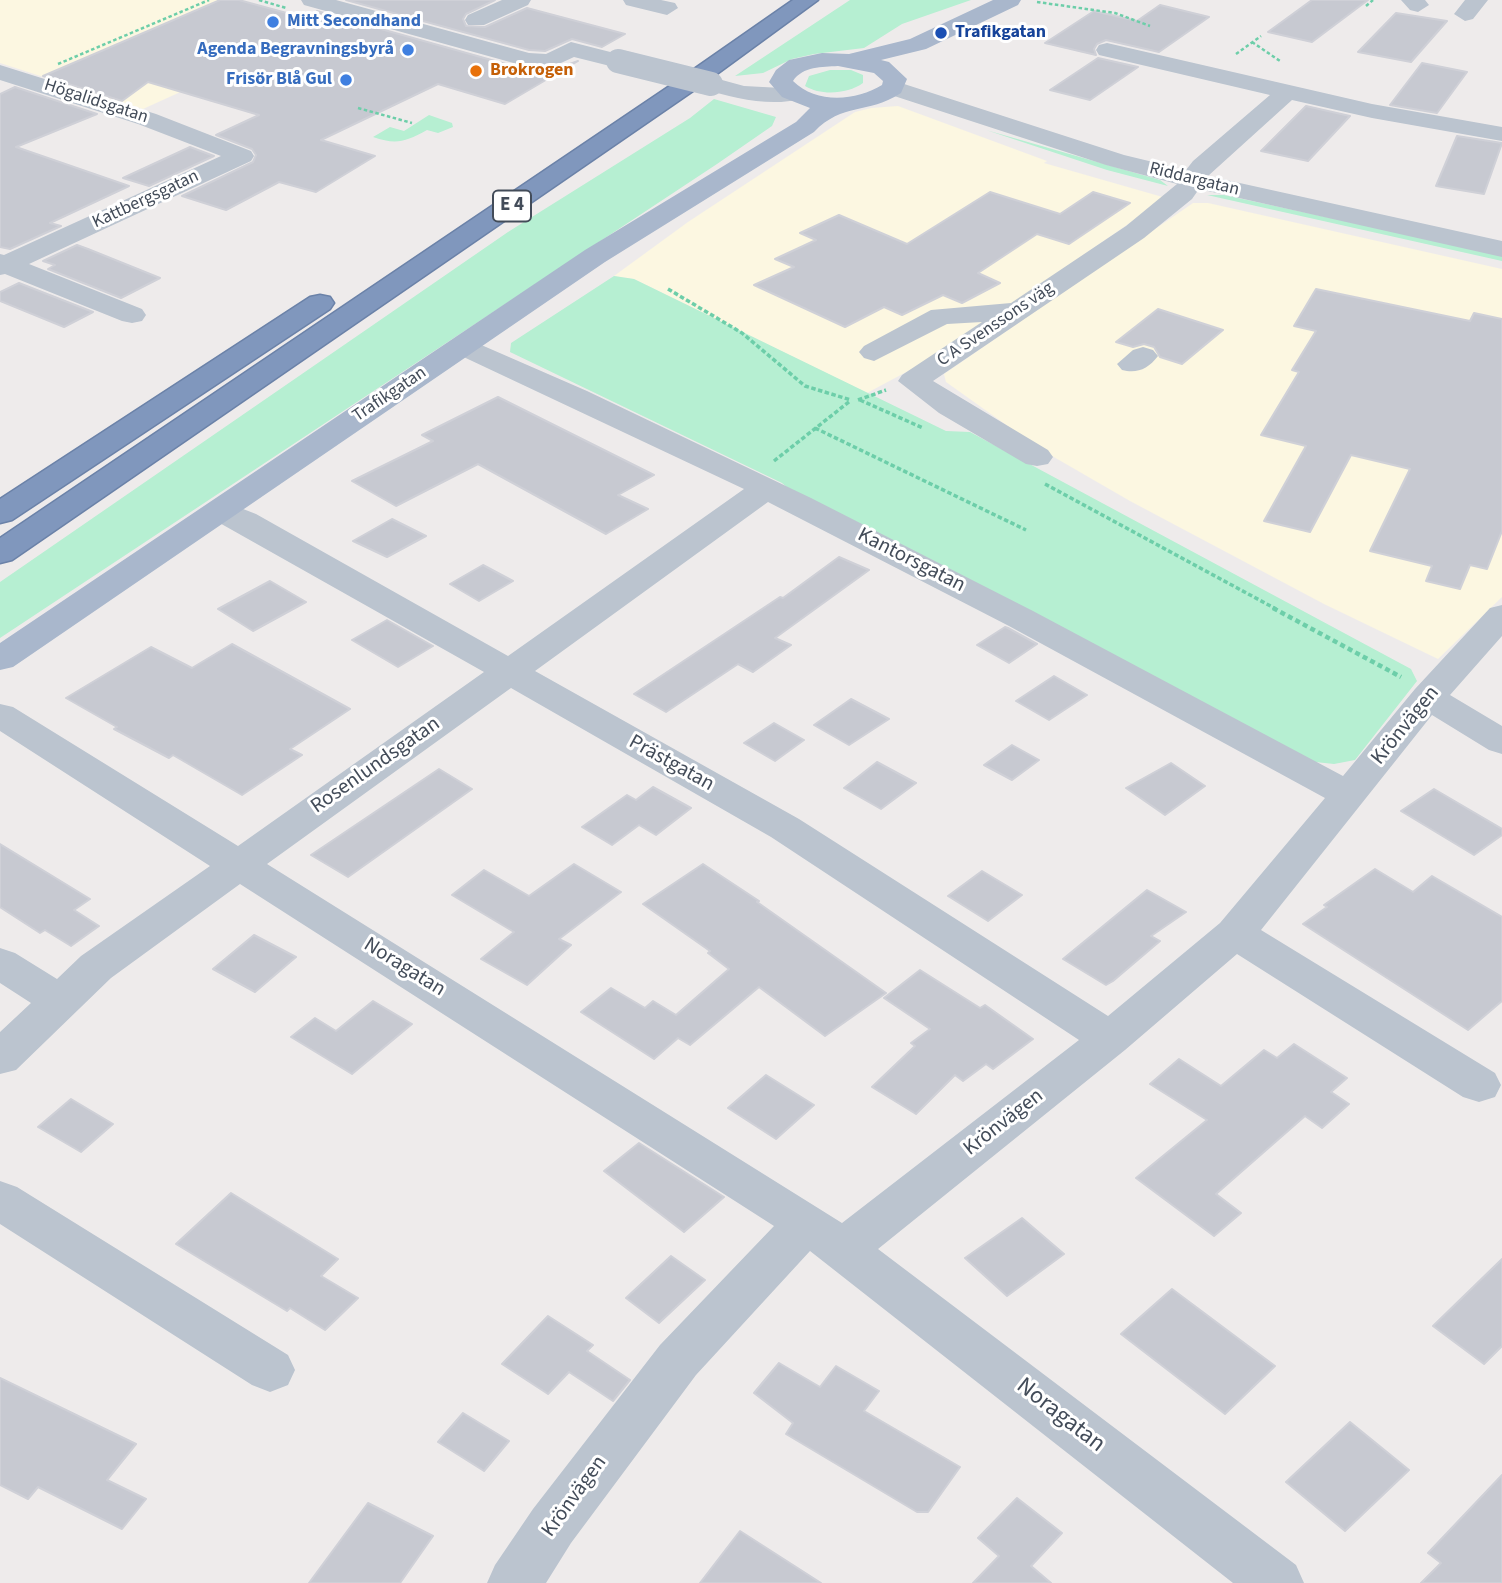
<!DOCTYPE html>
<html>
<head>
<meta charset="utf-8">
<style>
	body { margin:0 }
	canvas { display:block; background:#eeebeb }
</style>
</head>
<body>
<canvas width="1502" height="1583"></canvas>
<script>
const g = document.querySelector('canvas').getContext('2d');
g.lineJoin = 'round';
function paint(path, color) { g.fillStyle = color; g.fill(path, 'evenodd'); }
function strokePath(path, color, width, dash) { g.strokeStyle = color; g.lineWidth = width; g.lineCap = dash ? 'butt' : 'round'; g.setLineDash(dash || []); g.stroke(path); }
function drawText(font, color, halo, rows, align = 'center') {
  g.font = font + ' "Source Sans 3",sans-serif'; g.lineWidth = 6; g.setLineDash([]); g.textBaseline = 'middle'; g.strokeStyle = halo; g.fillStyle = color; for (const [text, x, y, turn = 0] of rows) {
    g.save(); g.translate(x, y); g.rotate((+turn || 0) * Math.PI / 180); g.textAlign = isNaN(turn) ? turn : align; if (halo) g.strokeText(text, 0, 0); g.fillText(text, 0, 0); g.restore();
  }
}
paint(new Path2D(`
	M 0,0 L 241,0 L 330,24 L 143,109 L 0,63 Z
	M 898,106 L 1047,161 L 1044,163 L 1166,198 L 938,355 L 867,393 L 634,279 L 614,276 L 688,222 L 855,112 L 871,108 Z
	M 1193,203 L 1208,203 L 1502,269 L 1502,597 L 1438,659 L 1324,604 L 1130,501 L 1040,449 L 946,382 L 944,374 Z`), '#fcf7e1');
paint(new Path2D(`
	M 850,0 L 971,0 L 902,24 L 864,48 L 814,54 L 792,59 L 763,73 L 735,76 Z
	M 830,70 L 851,70 L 863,75 L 863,83 C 848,94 821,96 805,86 L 809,76 Z
	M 714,99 L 776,117 L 772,126 L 717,164 L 0,638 L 0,582 L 508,232 L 690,118 Z
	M 429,115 L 452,123 L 453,127 L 438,133 L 427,130 C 405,142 396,145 373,137 L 390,127 L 404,131 Z
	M 986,130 L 1160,180 L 1168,186 L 1107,170 Z
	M 1207,195 L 1224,195 L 1502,255 L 1502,261 Z
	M 614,276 L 634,279 L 946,431 L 970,432 L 1411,669 L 1417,681 L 1355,760 L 1334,764 L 1306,761 L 796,495 L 782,483 L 510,352 L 511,343 Z`), '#b6efd2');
const building = new Path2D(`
	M 220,0 L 239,0 L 316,21 L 317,11 L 527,70 L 550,71 L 578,61 L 505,104 L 438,84 L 321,140 L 375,156 L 316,192 L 279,182 L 226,210 L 182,196 L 253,162 L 256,155 L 252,149 L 216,135 L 259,115 L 148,82 L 122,101 L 43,76 Z
	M 346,0 L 495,0 L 466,14 L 463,19 L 466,26 L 485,27 L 527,8 L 625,34 L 602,47 L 572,39 L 545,51 L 529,50 Z
	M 1312,0 L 1368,0 L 1312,42 L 1268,32 Z
	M 1160,5 L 1209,17 L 1159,52 L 1106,40 L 1097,44 L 1094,49 L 1096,55 L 1045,43 L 1094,11 L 1137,21 Z
	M 1396,13 L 1447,21 L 1411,62 L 1358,52 Z
	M 1098,58 L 1138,67 L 1090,100 L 1050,90 Z
	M 1422,63 L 1467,72 L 1437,113 L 1390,105 Z
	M 15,87 L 97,114 L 16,147 L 129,186 L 50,223 L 61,226 L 10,249 L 0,247 L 0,94 Z
	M 1306,106 L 1350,116 L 1308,161 L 1261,151 Z
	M 1457,136 L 1502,143 L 1484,194 L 1436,186 Z
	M 190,147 L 214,156 L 149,186 L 123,178 Z
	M 990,192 L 1060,214 L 1093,192 L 1130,203 L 1069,244 L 1037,234 L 978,273 L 1000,283 L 962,303 L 943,295 L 902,315 L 884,307 L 845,327 L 754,285 L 794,267 L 775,259 L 816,240 L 800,233 L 839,215 L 907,244 Z
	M 77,245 L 88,249 L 160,278 L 121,298 L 48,269 L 55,265 L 43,261 Z
	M 19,283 L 93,312 L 64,327 L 0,301 L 0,292 Z
	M 1316,289 L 1470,321 L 1474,313 L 1502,319 L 1502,531 L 1487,569 L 1470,565 L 1460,589 L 1426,581 L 1432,566 L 1370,551 L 1410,469 L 1351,455 L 1310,532 L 1264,521 L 1306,446 L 1261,435 L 1299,372 L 1292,370 L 1316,331 L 1294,326 Z
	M 1158,309 L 1223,330 L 1182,364 L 1160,357 L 1154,347 L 1144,344 L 1133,347 L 1116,342 Z
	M 498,397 L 654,475 L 618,495 L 648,509 L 606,534 L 478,464 L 396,506 L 352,481 L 433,441 L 422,435 Z
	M 392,519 L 426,536 L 387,557 L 353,541 Z
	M 839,557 L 869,570 L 775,638 L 791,645 L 753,672 L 738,664 L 666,712 L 634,694 L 780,597 L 783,598 Z
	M 483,565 L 513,581 L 479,601 L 450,584 Z
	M 270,581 L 306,602 L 253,631 L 218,609 Z
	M 387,620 L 433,646 L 398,667 L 352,640 Z
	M 1005,627 L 1008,628 L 1037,644 L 1009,663 L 977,645 Z
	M 232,644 L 350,709 L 290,749 L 302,755 L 242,795 L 173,755 L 169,758 L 114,729 L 117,727 L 66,698 L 151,647 L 192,668 Z
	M 1054,676 L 1087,695 L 1049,720 L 1016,701 Z
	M 851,699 L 889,719 L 849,745 L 814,725 Z
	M 774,723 L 804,740 L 775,761 L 744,743 Z
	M 1012,745 L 1039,760 L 1012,780 L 984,765 Z
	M 877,762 L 916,783 L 881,809 L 844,788 Z
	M 1171,763 L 1205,786 L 1165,815 L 1126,788 Z
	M 439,769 L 472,789 L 348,877 L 311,855 Z
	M 653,787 L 691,808 L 656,835 L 639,825 L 612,845 L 582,827 L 627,795 L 636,800 Z
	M 1434,789 L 1502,829 L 1502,835 L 1474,855 L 1401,811 Z
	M 0,844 L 90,899 L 74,910 L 99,926 L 71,946 L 45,930 L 40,933 L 0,907 Z
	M 574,864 L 621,892 L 559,939 L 571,945 L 527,985 L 481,959 L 514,932 L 452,895 L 484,870 L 529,896 Z
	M 703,864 L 759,901 L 757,902 L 886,993 L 825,1036 L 759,987 L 690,1045 L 678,1038 L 654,1059 L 581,1012 L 611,988 L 645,1008 L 653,1001 L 676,1015 L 729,969 L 708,953 L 710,951 L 643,904 Z
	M 1375,869 L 1413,892 L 1432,876 L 1502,917 L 1502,1001 L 1468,1030 L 1303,924 L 1327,907 L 1324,905 Z
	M 982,871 L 1022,895 L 988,921 L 948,896 Z
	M 1147,890 L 1186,912 L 1151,936 L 1160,941 L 1113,981 L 1106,985 L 1063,959 Z
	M 254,935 L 296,957 L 255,992 L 213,969 Z
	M 920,970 L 980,1008 L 985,1005 L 1033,1039 L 993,1069 L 986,1064 L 963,1081 L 955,1075 L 916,1114 L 872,1087 L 915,1046 L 911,1043 L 930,1029 L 884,998 Z
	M 373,1001 L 412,1024 L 352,1074 L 291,1037 L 315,1018 L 336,1031 Z
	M 1294,1044 L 1347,1078 L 1331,1092 L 1349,1104 L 1322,1128 L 1305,1116 L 1216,1194 L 1241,1213 L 1214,1236 L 1136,1178 L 1207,1120 L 1150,1084 L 1179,1059 L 1221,1086 L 1264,1050 L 1277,1058 Z
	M 766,1075 L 814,1105 L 776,1139 L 728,1108 Z
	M 71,1099 L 113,1124 L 81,1152 L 38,1127 Z
	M 639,1143 L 724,1197 L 684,1232 L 604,1171 Z
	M 231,1193 L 338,1259 L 321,1276 L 358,1298 L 325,1330 L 290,1308 L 287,1311 L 176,1244 Z
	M 1022,1218 L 1064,1254 L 1007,1296 L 965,1258 Z
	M 671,1256 L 705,1280 L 659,1323 L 626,1298 Z
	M 1502,1259 L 1502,1346 L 1484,1364 L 1433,1326 Z
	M 1172,1289 L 1275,1366 L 1225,1414 L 1121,1334 Z
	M 548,1316 L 593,1345 L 587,1351 L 630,1380 L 613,1401 L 569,1372 L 548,1394 L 502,1364 Z
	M 779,1363 L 820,1387 L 836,1366 L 879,1391 L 864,1411 L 960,1467 L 928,1512 L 917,1512 L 786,1434 L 793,1423 L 754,1393 Z
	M 0,1378 L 136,1444 L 107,1480 L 146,1499 L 122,1529 L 38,1487 L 28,1499 L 0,1485 Z
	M 463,1413 L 509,1441 L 484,1471 L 438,1442 Z
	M 1350,1422 L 1409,1470 L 1345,1531 L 1286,1482 Z
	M 1502,1475 L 1502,1583 L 1421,1583 L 1441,1563 L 1428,1553 Z
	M 1017,1498 L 1062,1533 L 1031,1566 L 1051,1583 L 973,1583 L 999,1556 L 978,1538 Z
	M 368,1503 L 433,1536 L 400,1583 L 309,1583 Z
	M 740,1531 L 821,1583 L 700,1583 Z`);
paint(building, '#c7c9d1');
strokePath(building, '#cfd0d7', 2);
const highway = new Path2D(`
	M 793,0 L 818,0 L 710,79 L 694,79 L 690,74 L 694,69 Z
	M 685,79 L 693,81 L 697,86 L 693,91 L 12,560 L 0,563 L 0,538 L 677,81 Z
	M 320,295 L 330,297 L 334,303 L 330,309 L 12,520 L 0,523 L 0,499 L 310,297 Z`);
strokePath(highway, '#6b82a8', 3);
strokePath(new Path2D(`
	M 259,0 L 286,8
	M 1037,2 L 1115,13 L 1150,26
	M 1366,6 L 1373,0
	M 1252,42 L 1280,61
	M 1236,54 L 1261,36
	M 58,64 L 209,0
	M 358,108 L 412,123`), '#6dcea9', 2.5, [3.5, 2.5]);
strokePath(new Path2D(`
	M 668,289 L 742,333 L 805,386 L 851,400
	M 858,400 L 886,390
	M 860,400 L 923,428
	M 815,428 L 1026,530
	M 774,461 L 850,401
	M 1045,484 L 1276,609`), '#6dcea9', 3.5, [4.5, 2.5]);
strokePath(new Path2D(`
	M 1273,608 L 1401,677`), '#6dcea9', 4.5, [5, 3.5]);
paint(new Path2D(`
	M 301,0 L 336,0 L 529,53 L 546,54 L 571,42 L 626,56 L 629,61 L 618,68 L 574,57 L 550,68 L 528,67 L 304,5 Z
	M 502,0 L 531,0 L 528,5 L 484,25 L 468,25 L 465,20 L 468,15 Z
	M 623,0 L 661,0 L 675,3 L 678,8 L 667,15 L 626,5 Z
	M 1401,0 L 1425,0 L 1429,5 L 1418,12 L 1410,10 Z
	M 1465,0 L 1488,0 L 1473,19 L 1465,21 L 1454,14 Z
	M 1107,43 L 1372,104 L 1502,127 L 1502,141 L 1372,118 L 1292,100 L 1208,176 L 1502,241 L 1502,257 L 1199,189 L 1192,199 L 1144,238 L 933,381 L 1048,450 L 1053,457 L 1048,464 L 1037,466 L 1026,464 L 939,413 L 898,381 L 902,375 L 982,322 L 947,324 L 874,361 L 864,358 L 859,352 L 864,346 L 931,310 L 1011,303 L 1126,226 L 1177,184 L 1106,165 L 885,93 L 881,88 L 885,83 L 901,83 L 1124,155 L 1186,170 L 1193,161 L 1270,95 L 1099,55 L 1096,50 L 1099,45 Z
	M 0,65 L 156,114 L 251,151 L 254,156 L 251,161 L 29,264 L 142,309 L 146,315 L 142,321 L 132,323 L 122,321 L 5,274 L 0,275 L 0,254 L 4,255 L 221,156 L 138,124 L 0,80 Z
	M 711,77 L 744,86 L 801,89 L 805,94 L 801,99 C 769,107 734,98 703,89 L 699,84 L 703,79 Z
	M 463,337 L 587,391 L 811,498 L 1033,611 L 1343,776 L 1415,689 L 1490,608 L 1502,605 L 1502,636 L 1450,695 L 1502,726 L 1502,754 L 1489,750 L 1432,715 L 1261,930 L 1495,1073 L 1501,1085 L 1495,1097 L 1479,1102 L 1463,1097 L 1237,954 L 1125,1050 L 878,1249 L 1296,1565 L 1304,1583 L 1233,1583 L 810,1251 L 696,1375 L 571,1543 L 546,1583 L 487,1583 L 495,1565 L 533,1509 L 660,1345 L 774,1226 L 240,884 L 111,978 L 16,1070 L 0,1074 L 0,1032 L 31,1003 L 0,983 L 0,948 L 15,953 L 57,979 L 81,956 L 210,866 L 0,731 L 0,704 L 13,707 L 238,846 L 484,672 L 209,517 L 204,510 L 209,503 L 220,500 L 256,514 L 508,656 L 744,489 L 453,352 L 449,346 L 453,340 ZM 768,502 L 1009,626 L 1325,798 L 1220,923 L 1108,1016 L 799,819 L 535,671 ZM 511,688 L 771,837 L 1079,1040 L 842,1223 L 267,864 Z
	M 1143,347 L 1153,350 L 1158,356 C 1148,369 1137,374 1122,370 L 1117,364 L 1133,350 Z
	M 0,1181 L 17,1187 L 288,1355 L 295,1370 L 288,1385 L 270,1392 L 252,1385 L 0,1224 Z`), '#bbc4cf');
paint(new Path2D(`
	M 993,0 L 1021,0 L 1018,5 L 926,49 L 881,60 L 889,62 L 907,79 L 901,93 C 867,115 843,102 814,132 L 605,262 L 13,667 L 0,670 L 0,643 L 585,250 L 796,122 L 810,108 L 782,97 L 769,82 L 776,70 L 789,60 L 822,53 L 849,54 L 910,39 ZM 838,66 L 874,73 L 883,81 L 882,85 C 856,101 816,104 793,81 C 803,66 822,67 838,66 Z`), '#a9b7cc');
paint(highway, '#8097bd');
strokePath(new Path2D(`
	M 618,61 L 711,84`), '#bbc4cf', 24);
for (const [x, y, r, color] of [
	[273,22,7,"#3f7fe0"],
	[941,33,7,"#1a4fb4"],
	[408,50,7,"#3f7fe0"],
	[476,71,7,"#e8710a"],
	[346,80,7,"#3f7fe0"]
]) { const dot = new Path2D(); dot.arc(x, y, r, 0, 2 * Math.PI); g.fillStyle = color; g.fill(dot); strokePath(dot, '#fff', 2.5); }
drawText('bold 18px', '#366cbe', '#fff', [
	["Mitt Secondhand",287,22,"left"],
	["Agenda Begravningsbyrå",394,50],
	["Frisör Blå Gul",332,80]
], 'right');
drawText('bold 18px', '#164399', '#fff', [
	["Trafikgatan",955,33]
], 'left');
drawText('bold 18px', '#c56008', '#fff', [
	["Brokrogen",490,71]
], 'left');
drawText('18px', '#434c59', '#fff', [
	["Högalidsgatan",96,102,18],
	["Riddargatan",1194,180,14],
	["Kattbergsgatan",146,200,-25],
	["C A Svenssons väg",996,325,-34],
	["Trafikgatan",390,395,-34]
]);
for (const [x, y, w] of [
	[512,206,38]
]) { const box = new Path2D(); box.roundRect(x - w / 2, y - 15.5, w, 31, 5); g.fillStyle = '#fff'; g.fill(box); strokePath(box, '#434c59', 2); }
drawText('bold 19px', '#434c59', null, [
	["E 4",512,206]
]);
drawText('21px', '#434c59', '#fff', [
	["Kantorsgatan",911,561,27],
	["Krönvägen",1406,726,-51],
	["Prästgatan",671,764,29],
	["Rosenlundsgatan",376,766,-35],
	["Noragatan",404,968,32],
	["Krönvägen",1004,1123,-38],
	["Krönvägen",575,1497,-54]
]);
drawText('24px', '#434c59', '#fff', [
	["Noragatan",1060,1416,38]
]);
</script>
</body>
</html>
